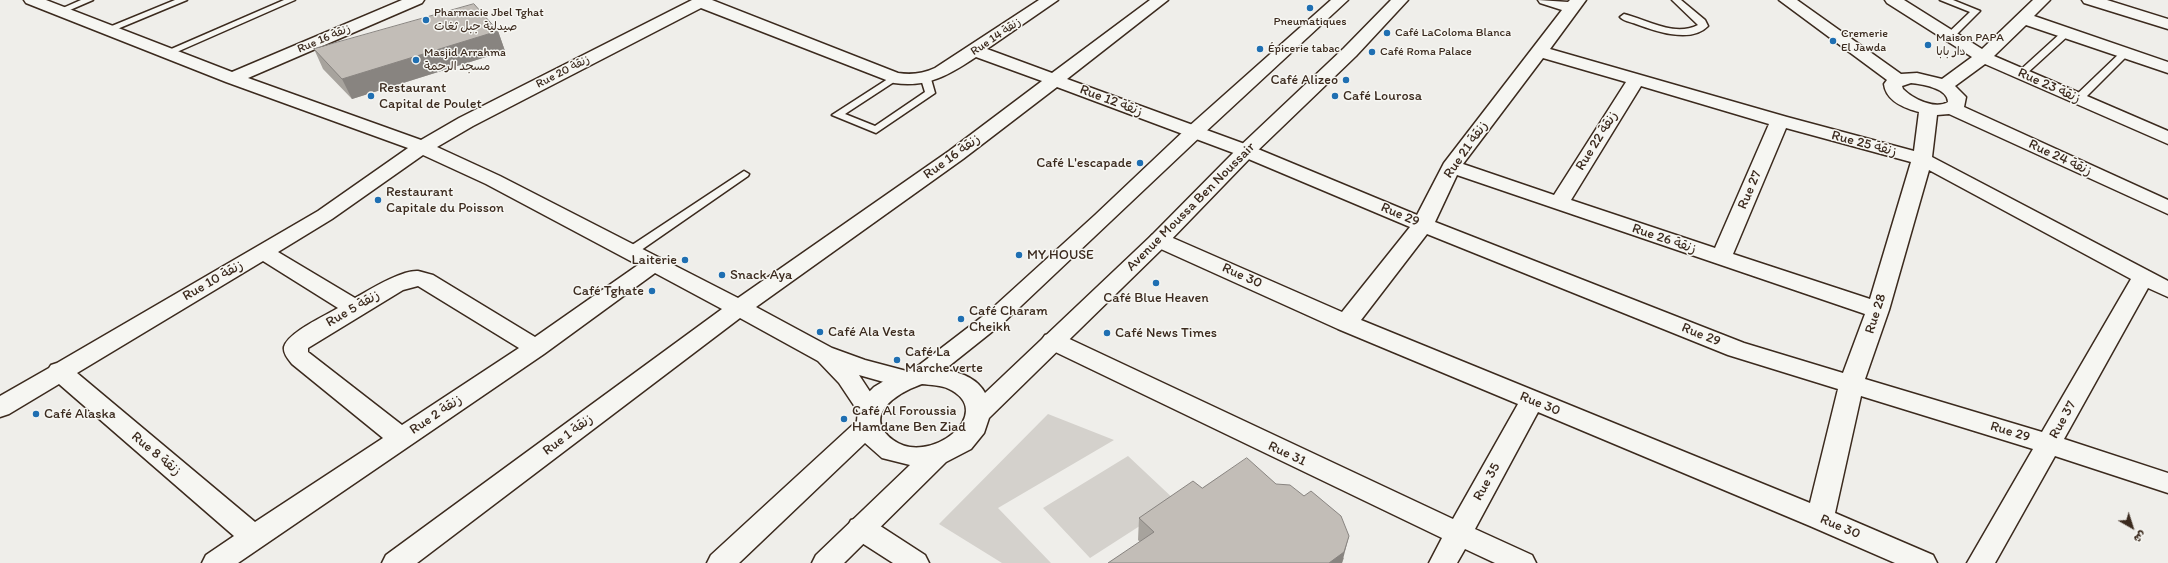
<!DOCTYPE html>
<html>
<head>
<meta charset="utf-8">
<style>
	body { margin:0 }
	#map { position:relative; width:2168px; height:563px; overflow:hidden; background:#efeeea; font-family:Itim,"Playpen Sans Arabic",sans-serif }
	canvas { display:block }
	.north { position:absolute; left:2112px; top:507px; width:40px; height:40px; -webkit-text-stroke:3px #f6f6f2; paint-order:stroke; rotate:141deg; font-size:11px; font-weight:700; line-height:16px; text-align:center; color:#3b2a1e }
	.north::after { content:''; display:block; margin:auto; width:14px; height:18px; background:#3b2a1e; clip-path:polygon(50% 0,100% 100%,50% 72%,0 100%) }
</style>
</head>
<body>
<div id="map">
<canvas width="2168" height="563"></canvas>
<div class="north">ش</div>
</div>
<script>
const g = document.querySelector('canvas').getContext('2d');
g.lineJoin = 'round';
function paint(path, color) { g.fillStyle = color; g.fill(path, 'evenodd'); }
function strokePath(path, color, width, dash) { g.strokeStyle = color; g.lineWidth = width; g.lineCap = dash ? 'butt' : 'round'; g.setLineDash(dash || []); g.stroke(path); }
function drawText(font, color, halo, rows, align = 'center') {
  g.font = font + ' Itim,"Playpen Sans Arabic",sans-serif'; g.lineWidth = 3; g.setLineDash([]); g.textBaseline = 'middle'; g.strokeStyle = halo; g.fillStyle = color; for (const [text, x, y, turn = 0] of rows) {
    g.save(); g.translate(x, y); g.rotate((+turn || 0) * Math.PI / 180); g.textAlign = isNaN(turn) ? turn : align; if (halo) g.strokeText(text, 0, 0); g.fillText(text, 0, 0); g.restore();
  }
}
paint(new Path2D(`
	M 1048,414 L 1114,440 L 998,508 L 1051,563 L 1002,563 L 939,524 Z
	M 1128,456 L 1177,502 L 1090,558 L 1043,508 Z`), '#d4d1cc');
const service = new Path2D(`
	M 81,0 L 93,0 L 63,13 L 57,13 L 56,11 Z
	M 175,0 L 187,0 L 110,32 L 107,33 L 102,30 Z
	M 284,0 L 295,0 L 170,55 L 167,56 L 162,53 Z
	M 1672,0 L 1681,0 L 1705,20 L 1708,26 C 1691,44 1655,31 1636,24 C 1631,22 1623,21 1620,17 L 1624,14 C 1648,20 1674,37 1698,25 Z
	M 1940,0 L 1953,0 L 1980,11 L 1953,38 L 1947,38 L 1947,34 L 1970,12 Z
	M 2066,30 L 2069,31 L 2069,35 L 2024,76 L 2018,76 L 2018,72 L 2063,31 Z
	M 2125,50 L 2130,53 L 2082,101 L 2074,101 L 2074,97 L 2122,51 Z
	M 894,75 L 899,78 L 897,80 L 845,114 L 875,126 L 925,92 L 921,79 L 926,76 L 931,79 L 935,93 L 876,133 L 832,115 Z
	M 744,171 L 749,174 L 748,176 L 634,255 L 626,255 L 624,252 L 626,249 Z`);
const minor = new Path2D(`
	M 24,0 L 46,0 L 232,72 L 402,0 L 424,0 L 422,3 L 248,78 L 421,140 L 459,118 L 692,0 L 712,0 L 898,73 C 911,75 922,74 935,68 L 1039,0 L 1058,0 L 987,49 L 1052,73 L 1150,0 L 1168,0 L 1067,79 L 1253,147 L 1417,215 L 1444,163 L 1562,10 L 1540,3 L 1538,0 L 1568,2 L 1570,0 L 1586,0 L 1550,49 L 1787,117 L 1914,151 L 1919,112 C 1904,108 1886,101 1884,84 L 1887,80 L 1779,0 L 1797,0 L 1901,74 L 1917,73 L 1942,79 L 1972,57 L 1887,3 L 1885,0 L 1904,0 L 1982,49 L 2033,0 L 2050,0 L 2034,16 L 2168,62 L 2168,73 L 2026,25 L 1994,56 L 2168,131 L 2168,144 L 1985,64 L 1955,86 L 1966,97 L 1964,107 L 2168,200 L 2168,214 L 1949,114 L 1937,115 L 1932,157 L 2168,281 L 2168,297 L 2148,288 L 2064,439 L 2168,473 L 2168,493 L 2055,456 L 1995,563 L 1967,563 L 2033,449 L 1861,396 L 1835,513 L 1933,555 L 1937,563 L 1895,563 L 1810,526 L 1538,412 L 1475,529 L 1532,555 L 1536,563 L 1495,563 L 1465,549 L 1457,563 L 1429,563 L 1442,538 L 1045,347 L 1041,341 L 1045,335 L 1053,333 L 1061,335 L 1453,519 L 1518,404 L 1338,329 L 1152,245 L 1148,240 L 1152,235 L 1159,233 L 1166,235 L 1342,312 L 1410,227 L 1239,155 L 1057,87 L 963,159 L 756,307 L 832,348 L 865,360 L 914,373 L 917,379 L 914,385 L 905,388 L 859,375 L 882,410 L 879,416 L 870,419 L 861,416 L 839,383 L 818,361 L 740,318 L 417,563 L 382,563 L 386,555 L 722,309 L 655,273 L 544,354 L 238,563 L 202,563 L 206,555 L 234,536 L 59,384 L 9,414 L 0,417 L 0,396 L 49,368 L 51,365 L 57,363 L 318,211 L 408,148 L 226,82 L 26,3 ZM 701,8 L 894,83 C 927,88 949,75 976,57 L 1042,81 L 949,151 L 738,298 L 500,176 L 437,147 L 473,126 ZM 1543,58 L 1626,82 L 1554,195 L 1463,164 ZM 1911,83 C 1921,84 1948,88 1948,102 C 1935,110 1913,99 1903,89 L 1902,86 ZM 1641,86 L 1769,124 L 1715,248 L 1571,200 ZM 1786,128 L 1911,162 L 1870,299 L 1733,254 ZM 423,155 L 486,184 L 638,265 L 535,337 L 433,275 C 428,274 423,272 418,271 C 401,270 369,290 355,298 L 278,252 L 332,219 ZM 1929,170 L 2131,279 L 2042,432 L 1865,379 L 1889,310 ZM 1457,175 L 1865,314 L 1843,373 L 1744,343 L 1435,222 ZM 1427,234 L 1728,355 L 1838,389 L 1810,503 L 1361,320 ZM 263,261 L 338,308 C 325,316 288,332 284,347 C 283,353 288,359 292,364 L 383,438 L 255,522 L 77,373 ZM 418,286 L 519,348 L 402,425 L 308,352 L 308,348 L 403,290 Z
	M 2082,0 L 2107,0 L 2168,19 L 2168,29 L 2084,3 Z
	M 861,517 L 871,520 L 925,555 L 929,563 L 893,563 L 851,536 L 847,528 L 851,520 Z`);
const tertiary = new Path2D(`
	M 1331,0 L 1348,0 L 1201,136 L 1003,323 L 944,370 C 960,372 977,378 985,393 L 1152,235 L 1239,147 L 1344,48 L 1391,0 L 1408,0 L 1356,56 L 1253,155 L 1166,245 L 989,418 L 984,433 L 971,449 L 946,462 L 844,563 L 812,563 L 816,555 L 910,465 L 882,458 L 865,443 L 739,563 L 707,563 L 711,555 L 857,421 L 858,409 L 867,394 L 874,387 L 894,375 L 914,369 L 987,313 L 1095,215 L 1187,128 ZM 922,384 C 930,385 942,385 949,389 C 998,413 929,467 893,440 C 860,415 899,392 922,384 Z`);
strokePath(service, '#3b2a1e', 3);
strokePath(minor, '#3b2a1e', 3);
strokePath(tertiary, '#3b2a1e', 3);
paint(service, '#f6f6f2');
paint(minor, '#f6f6f2');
paint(tertiary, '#f6f6f2');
paint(new Path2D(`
	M 498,31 L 505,51 L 352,99 L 323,69 L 314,49 Z
	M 1202,488 L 1344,558 L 1342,563 L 1108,563 L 1140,542 L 1138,540 L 1139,518 Z`), '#a7a39d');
paint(new Path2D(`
	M 498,31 L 505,51 L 352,99 L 342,79 Z
	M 1349,536 L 1342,563 L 1329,563 Z`), '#888480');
const building = new Path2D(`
	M 474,4 L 498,31 L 342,79 L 314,49 Z
	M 1247,458 L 1276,484 L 1290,485 L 1304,496 L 1311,491 L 1341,516 L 1349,536 L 1344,552 L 1329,563 L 1108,563 L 1154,532 L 1139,518 L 1193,481 L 1202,488 Z`);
paint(building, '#c2bdb7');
strokePath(building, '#888480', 1);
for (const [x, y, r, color] of [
	[1310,8,4,"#1f6fb2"],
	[426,20,4,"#1f6fb2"],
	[1387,33,4,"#1f6fb2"],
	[1833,41,4,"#1f6fb2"],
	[1928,45,4,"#1f6fb2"],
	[1260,49,4,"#1f6fb2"],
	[1372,52,4,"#1f6fb2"],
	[416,60,4,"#1f6fb2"],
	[1346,80,4,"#1f6fb2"],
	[371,96,4,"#1f6fb2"],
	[1335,96,4,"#1f6fb2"],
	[1140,163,4,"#1f6fb2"],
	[378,200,4,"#1f6fb2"],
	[1019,255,4,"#1f6fb2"],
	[685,260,4,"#1f6fb2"],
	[722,275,4,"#1f6fb2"],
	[1156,283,4,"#1f6fb2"],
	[652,291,4,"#1f6fb2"],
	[961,319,4,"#1f6fb2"],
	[820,332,4,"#1f6fb2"],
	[1107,333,4,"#1f6fb2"],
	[897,360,4,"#1f6fb2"],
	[36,414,4,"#1f6fb2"],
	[844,419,4,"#1f6fb2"]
]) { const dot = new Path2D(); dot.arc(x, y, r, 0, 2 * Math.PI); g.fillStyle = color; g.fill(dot); strokePath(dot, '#f6f6f2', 1.5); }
drawText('12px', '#3b2a1e', '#f6f6f2', [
	["Pharmacie Jbel Tghat",434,13],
	["صيدلية جبل ثغات",434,27],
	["Pneumatiques",1310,22,"center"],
	["Café LaColoma Blanca",1395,33],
	["Cremerie",1841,34],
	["El Jawda",1841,48],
	["Maison PAPA",1936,38],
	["دار بابا",1936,52],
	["Épicerie tabac",1268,49],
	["Café Roma Palace",1380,52],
	["Masjid Arrahma",424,53],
	["مسجد الرحمة",424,67]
], 'left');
drawText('12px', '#3b2a1e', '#f6f6f2', [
	["Rue 14 زنقة",996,37,-34],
	["Rue 16 زنقة",324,39,-23],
	["Rue 20 زنقة",563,72,-27]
]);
drawText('14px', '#3b2a1e', '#f6f6f2', [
	["Café Alizeo",1338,80,"right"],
	["Restaurant",379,88],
	["Capital de Poulet",379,104],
	["Café Lourosa",1343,96],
	["Café L'escapade",1132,163,"right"],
	["Restaurant",386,192],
	["Capitale du Poisson",386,208],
	["MY HOUSE",1027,255],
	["Laiterie",677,260,"right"],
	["Snack Aya",730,275],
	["Café Tghate",644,291,"right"],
	["Café Blue Heaven",1156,298,"center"],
	["Café Charam",969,311],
	["Cheikh",969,327],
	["Café Ala Vesta",828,332],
	["Café News Times",1115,333],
	["Café La",905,352],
	["Marche verte",905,368],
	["Café Al Foroussia",852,411],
	["Hamdane Ben Ziad",852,427],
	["Café Alaska",44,414]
], 'left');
drawText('14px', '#3b2a1e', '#f6f6f2', [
	["Rue 23 زنقة",2049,86,24],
	["Rue 12 زنقة",1111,101,21],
	["Rue 22 زنقة",1597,141,-58],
	["Rue 25 زنقة",1864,144,15],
	["Rue 21 زنقة",1466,150,-55],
	["Rue 16 زنقة",952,157,-36],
	["Rue 24 زنقة",2060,158,25],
	["Rue 27",1750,190,-67],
	["Avenue Moussa Ben Noussair",1191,207,-45],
	["Rue 29",1400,215,23],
	["Rue 26 زنقة",1664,239,19],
	["Rue 30",1242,276,24],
	["Rue 10 زنقة",213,281,-30],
	["Rue 5 زنقة",353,309,-30],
	["Rue 28",1876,314,-72],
	["Rue 29",1701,335,22],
	["Rue 30",1540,404,22],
	["Rue 2 زنقة",436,415,-34],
	["Rue 37",2063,420,-61],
	["Rue 29",2010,432,17],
	["Rue 1 زنقة",568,435,-37],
	["Rue 8 زنقة",156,454,40],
	["Rue 31",1287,454,25],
	["Rue 35",1487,482,-61],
	["Rue 30",1840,527,23]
]);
</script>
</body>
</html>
